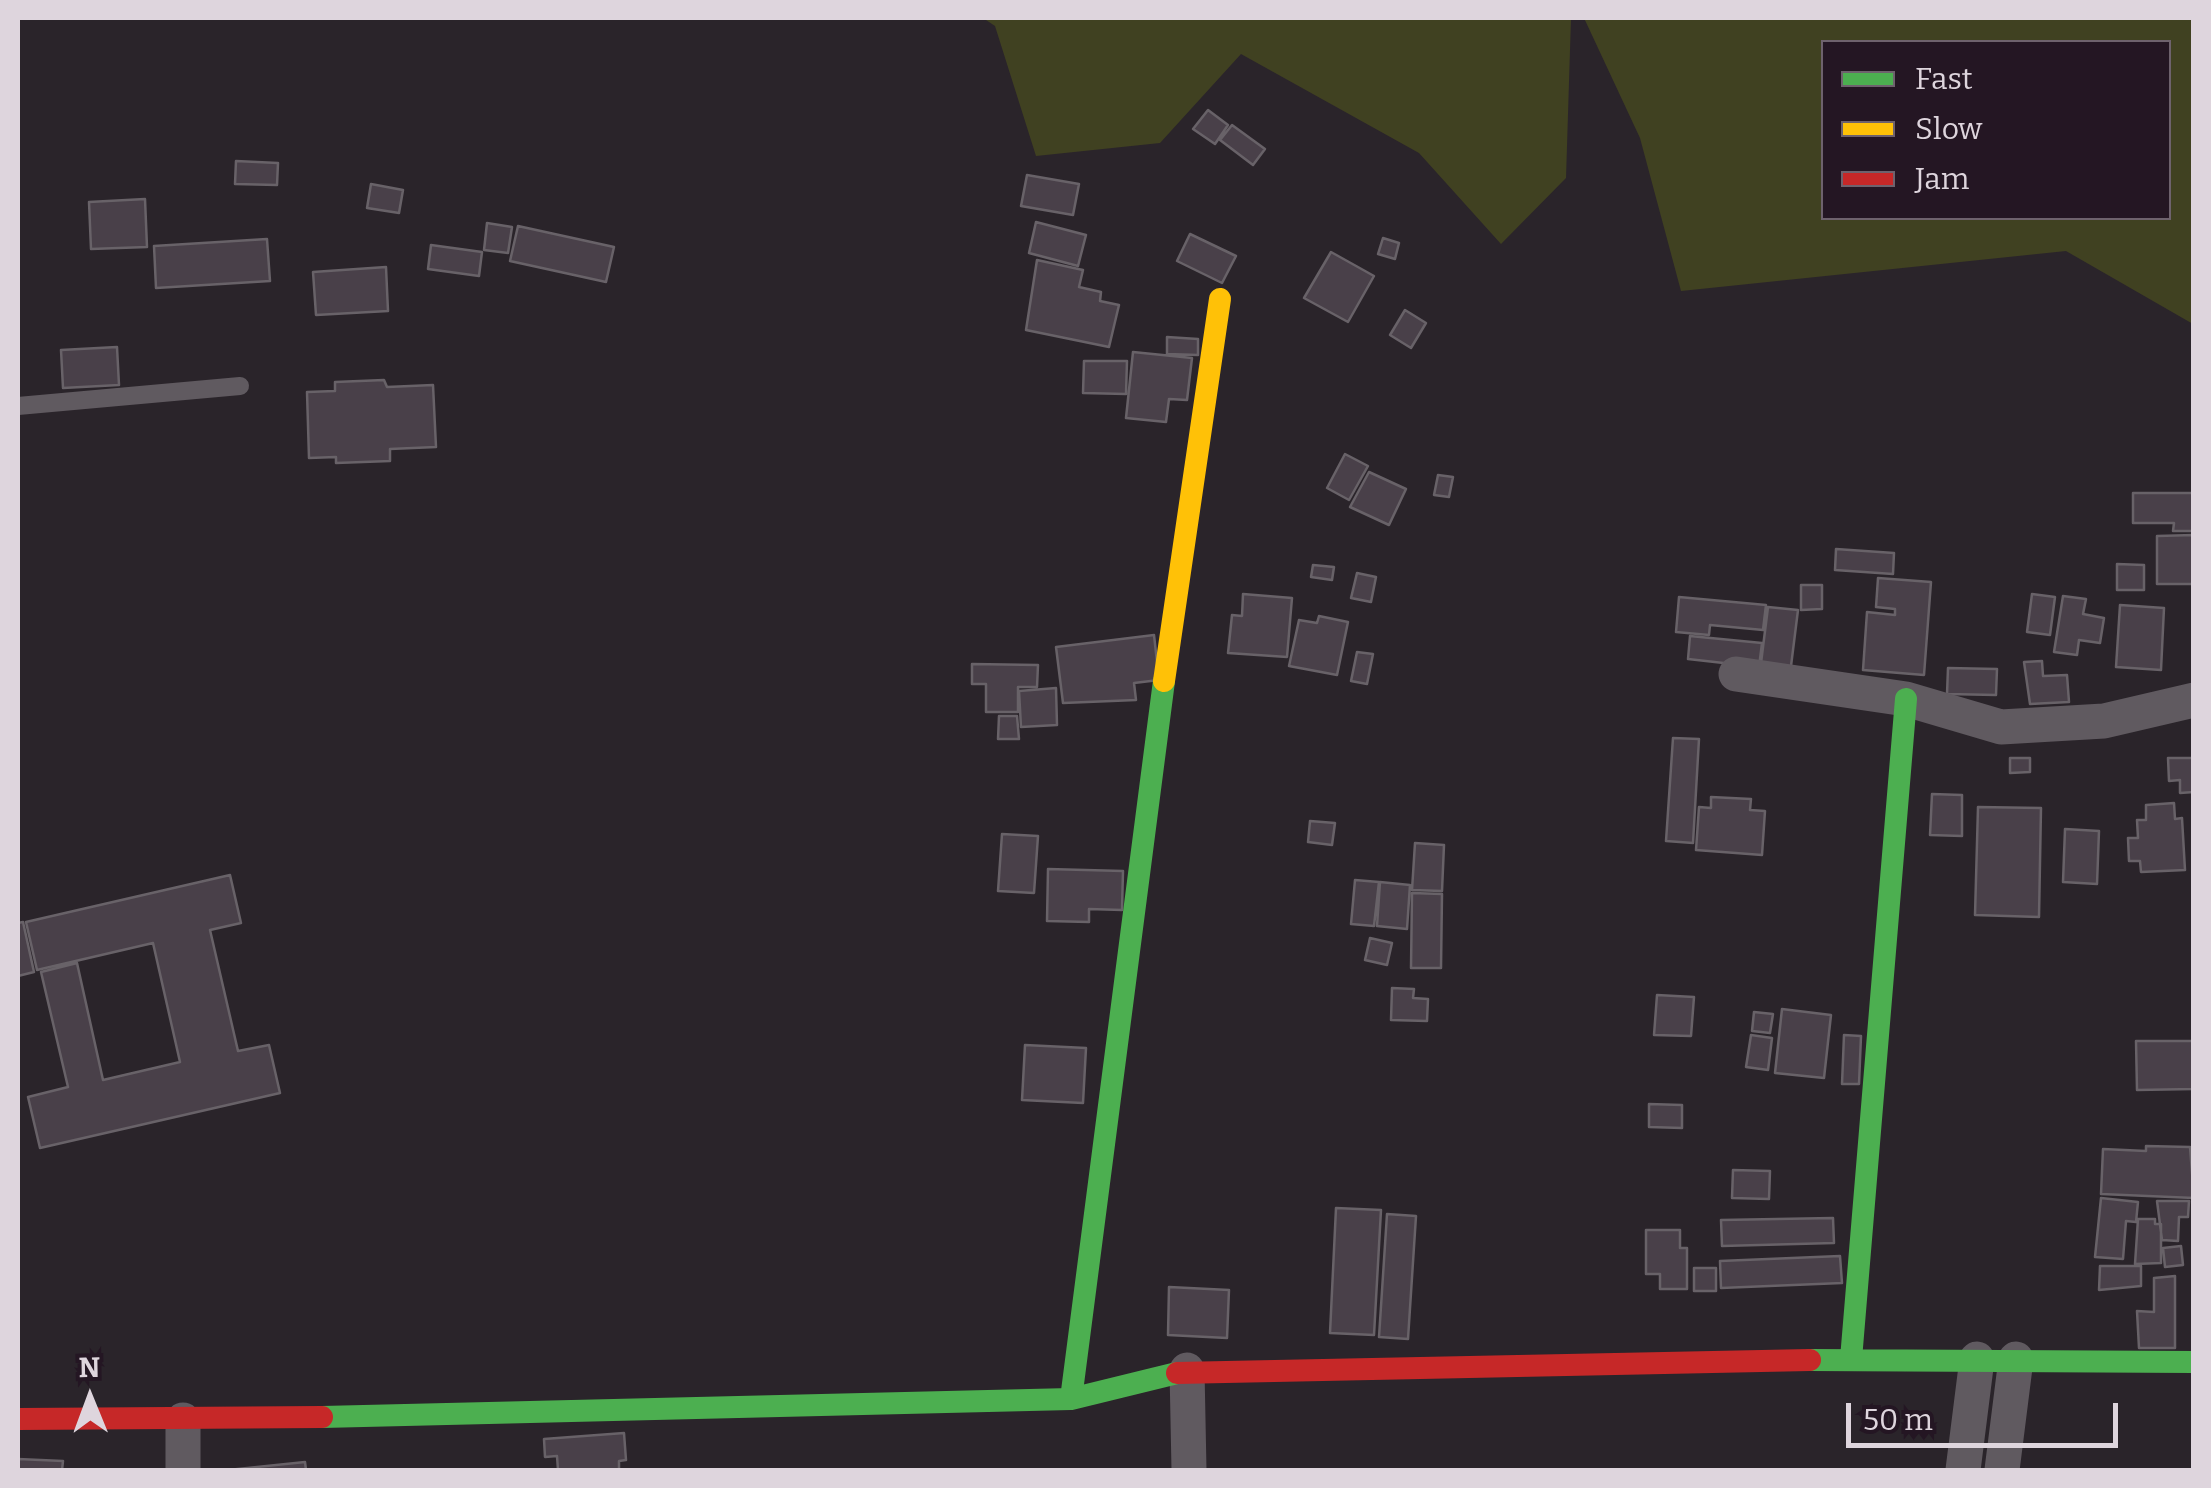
<!DOCTYPE html>
<html>
<head>
<meta charset="utf-8">
<style>
	body { margin:0 }
	#map { position:relative; width:2211px; height:1488px; overflow:hidden; background:#2a242a; font-family:Bitter,serif }
	canvas { display:block }
	.frame { position:absolute; inset:0; border:20px solid #ded5dd; pointer-events:none }
	.legend { position:absolute; left:1821px; top:40px; width:350px; height:180px; box-sizing:border-box; background:#241623; border:2px solid #6e626d; margin:0; padding:12px 18px; list-style:none; font-size:30px; color:#ded5dd }
	.legend li { display:flex; align-items:center; gap:20px; height:50px }
	.legend b { width:50px; border:2px solid #6e626d }
	.north { position:absolute; left:40px; top:1348px; width:100px; height:100px; -webkit-text-stroke:8px #241623; paint-order:stroke; rotate:359deg; font-size:28px; font-weight:700; line-height:40px; text-align:center; color:#ded5dd }
	.north::after { content:''; display:block; margin:auto; width:35px; height:45px; background:#ded5dd; clip-path:polygon(50% 0,100% 100%,50% 72%,0 100%) }
	.scale { position:absolute; left:1846px; top:1403px; width:272px; height:45px; box-sizing:border-box; border:5px solid #ded5dd; border-top:0; padding-left:12px; font-size:30px; line-height:35px; white-space:nowrap; color:#ded5dd; -webkit-text-stroke:8px #241623; paint-order:stroke }
</style>
</head>
<body>
<div id="map">
<canvas width="2211" height="1488"></canvas>
<div class="frame"></div>
<ul class="legend">
<li><b style="height:12px;background:#4caf50"></b>Fast</li>
<li><b style="height:12px;background:#ffc107"></b>Slow</li>
<li><b style="height:12px;background:#c62828"></b>Jam</li>
</ul>
<div class="north">N</div>
<div class="scale">50 m</div>
</div>
<script>
const g = document.querySelector('canvas').getContext('2d');
g.lineJoin = 'round';
function paint(path, color) { g.fillStyle = color; g.fill(path, 'evenodd'); }
function strokePath(path, color, width, dash) { g.strokeStyle = color; g.lineWidth = width; g.lineCap = dash ? 'butt' : 'round'; g.setLineDash(dash || []); g.stroke(path); }
paint(new Path2D(`
	M 983,18 L 1571,18 L 1566,178 L 1501,244 L 1419,153 L 1241,54 L 1160,143 L 1036,156 L 995,26 Z
	M 1584,18 L 2193,18 L 2193,324 L 2066,251 L 1681,291 L 1640,138 ZM 1824,42 L 2168,42 L 2168,218 L 1824,218 Z`), '#404121');
const building = new Path2D(`
	M 1208,110 L 1228,125 L 1215,144 L 1193,129 Z
	M 1232,125 L 1265,149 L 1253,165 L 1220,140 Z
	M 236,161 L 278,163 L 277,185 L 235,184 Z
	M 1027,175 L 1079,184 L 1073,215 L 1021,206 Z
	M 371,184 L 403,190 L 399,213 L 367,208 Z
	M 145,199 L 147,247 L 91,249 L 89,202 Z
	M 1036,222 L 1086,235 L 1078,266 L 1029,253 Z
	M 487,223 L 512,227 L 508,253 L 484,250 Z
	M 518,226 L 614,247 L 606,282 L 510,261 Z
	M 1190,234 L 1236,256 L 1222,283 L 1177,261 Z
	M 1383,238 L 1399,243 L 1395,259 L 1378,254 Z
	M 267,239 L 270,281 L 156,288 L 154,246 Z
	M 431,245 L 482,252 L 479,276 L 428,269 Z
	M 1331,252 L 1374,276 L 1348,322 L 1304,298 Z
	M 1037,260 L 1083,270 L 1079,287 L 1101,292 L 1100,301 L 1119,305 L 1109,347 L 1026,330 Z
	M 386,267 L 388,311 L 316,315 L 313,272 Z
	M 1405,310 L 1426,323 L 1411,348 L 1390,335 Z
	M 1167,337 L 1198,339 L 1198,355 L 1167,354 Z
	M 117,347 L 119,385 L 63,388 L 61,350 Z
	M 1133,352 L 1192,358 L 1187,400 L 1169,399 L 1166,422 L 1126,418 Z
	M 1084,361 L 1127,361 L 1126,394 L 1083,393 Z
	M 384,380 L 387,387 L 433,385 L 436,447 L 390,449 L 390,461 L 336,463 L 336,457 L 309,458 L 307,392 L 335,391 L 335,382 Z
	M 1345,454 L 1368,466 L 1349,500 L 1327,488 Z
	M 1369,472 L 1406,489 L 1389,525 L 1350,507 Z
	M 1438,475 L 1453,477 L 1449,497 L 1434,495 Z
	M 2133,493 L 2194,493 L 2194,531 L 2173,531 L 2174,523 L 2133,523 Z
	M 2194,535 L 2194,584 L 2157,584 L 2157,536 Z
	M 1836,549 L 1894,553 L 1893,574 L 1835,570 Z
	M 2117,564 L 2144,565 L 2144,590 L 2117,590 Z
	M 1313,565 L 1334,567 L 1332,580 L 1311,577 Z
	M 1357,573 L 1376,577 L 1371,602 L 1351,598 Z
	M 1878,578 L 1931,582 L 1924,675 L 1863,670 L 1867,612 L 1895,615 L 1895,609 L 1876,607 Z
	M 1801,585 L 1822,585 L 1822,609 L 1801,610 Z
	M 1243,594 L 1292,598 L 1287,657 L 1228,653 L 1232,615 L 1242,616 Z
	M 2032,594 L 2055,597 L 2050,635 L 2027,632 Z
	M 2063,596 L 2086,599 L 2083,614 L 2104,618 L 2100,643 L 2079,640 L 2077,655 L 2054,652 Z
	M 1679,597 L 1766,605 L 1763,630 L 1710,625 L 1709,635 L 1676,632 Z
	M 2120,605 L 2164,608 L 2161,670 L 2116,667 Z
	M 1768,607 L 1798,610 L 1790,674 L 1760,671 Z
	M 1319,616 L 1348,622 L 1337,675 L 1289,666 L 1299,620 L 1317,623 Z
	M 1154,635 L 1159,680 L 1134,683 L 1136,700 L 1063,703 L 1056,647 Z
	M 1690,636 L 1762,643 L 1759,667 L 1688,659 Z
	M 1357,652 L 1373,654 L 1367,684 L 1351,681 Z
	M 2042,661 L 2043,676 L 2067,675 L 2069,702 L 2030,704 L 2024,662 Z
	M 972,664 L 1038,665 L 1037,687 L 1018,687 L 1018,712 L 986,712 L 986,684 L 972,684 Z
	M 1948,668 L 1997,669 L 1996,695 L 1947,694 Z
	M 1056,688 L 1057,725 L 1021,727 L 1019,691 Z
	M 999,716 L 1017,716 L 1019,739 L 998,739 Z
	M 1673,738 L 1699,739 L 1693,843 L 1666,841 Z
	M 2010,758 L 2030,758 L 2030,772 L 2010,773 Z
	M 2168,758 L 2194,758 L 2194,792 L 2180,793 L 2180,780 L 2169,781 Z
	M 1932,794 L 1962,795 L 1962,836 L 1930,835 Z
	M 1711,797 L 1751,799 L 1750,810 L 1765,811 L 1762,855 L 1696,850 L 1699,807 L 1711,808 Z
	M 2174,803 L 2175,819 L 2182,818 L 2185,870 L 2141,872 L 2140,861 L 2129,861 L 2128,838 L 2138,838 L 2137,820 L 2146,820 L 2146,805 Z
	M 1978,807 L 2041,808 L 2039,917 L 1975,915 Z
	M 1310,821 L 1335,823 L 1332,845 L 1308,842 Z
	M 2065,829 L 2099,831 L 2097,884 L 2063,882 Z
	M 1002,834 L 1038,836 L 1034,893 L 998,891 Z
	M 1415,843 L 1444,845 L 1442,891 L 1412,890 Z
	M 1048,869 L 1123,871 L 1122,910 L 1089,909 L 1089,922 L 1047,921 Z
	M 230,875 L 241,923 L 210,930 L 238,1051 L 269,1045 L 280,1093 L 40,1148 L 28,1097 L 68,1087 L 41,972 L 77,963 L 103,1080 L 180,1062 L 153,943 L 37,970 L 26,922 Z
	M 1355,880 L 1379,882 L 1374,926 L 1351,924 Z
	M 1380,882 L 1410,885 L 1407,929 L 1377,926 Z
	M 1412,893 L 1442,894 L 1441,968 L 1411,968 Z
	M 23,922 L 34,972 L 18,976 L 18,923 Z
	M 1370,938 L 1392,943 L 1387,965 L 1365,960 Z
	M 1392,988 L 1414,989 L 1413,998 L 1428,999 L 1427,1021 L 1391,1020 Z
	M 1657,995 L 1694,997 L 1691,1036 L 1654,1035 Z
	M 1782,1009 L 1831,1015 L 1824,1078 L 1775,1073 Z
	M 1754,1012 L 1773,1014 L 1770,1033 L 1752,1031 Z
	M 1751,1035 L 1772,1038 L 1768,1070 L 1746,1067 Z
	M 1844,1035 L 1861,1036 L 1859,1084 L 1842,1084 Z
	M 2136,1041 L 2194,1041 L 2194,1089 L 2137,1090 Z
	M 1025,1045 L 1086,1048 L 1083,1103 L 1022,1100 Z
	M 1649,1104 L 1682,1105 L 1682,1128 L 1649,1127 Z
	M 2146,1146 L 2190,1147 L 2194,1198 L 2101,1194 L 2103,1149 L 2146,1151 Z
	M 1733,1170 L 1770,1171 L 1769,1199 L 1732,1198 Z
	M 2101,1198 L 2138,1202 L 2136,1222 L 2126,1221 L 2123,1259 L 2095,1257 Z
	M 2157,1201 L 2189,1201 L 2188,1217 L 2179,1217 L 2178,1241 L 2162,1240 Z
	M 1336,1208 L 1381,1210 L 1374,1335 L 1330,1333 Z
	M 1387,1214 L 1416,1216 L 1408,1339 L 1379,1337 Z
	M 1833,1218 L 1834,1243 L 1722,1246 L 1721,1220 Z
	M 2138,1219 L 2155,1219 L 2155,1224 L 2161,1224 L 2161,1263 L 2135,1264 Z
	M 1646,1230 L 1680,1230 L 1680,1248 L 1687,1248 L 1687,1289 L 1660,1289 L 1660,1274 L 1646,1274 Z
	M 2181,1246 L 2183,1265 L 2165,1267 L 2163,1248 Z
	M 1840,1256 L 1842,1283 L 1721,1288 L 1720,1261 Z
	M 2100,1266 L 2141,1266 L 2141,1286 L 2099,1290 Z
	M 1694,1268 L 1716,1268 L 1716,1291 L 1694,1291 Z
	M 2175,1276 L 2175,1348 L 2139,1348 L 2137,1311 L 2154,1312 L 2154,1278 Z
	M 1169,1287 L 1229,1290 L 1227,1338 L 1168,1335 Z
	M 624,1433 L 626,1460 L 619,1461 L 619,1470 L 558,1470 L 557,1456 L 545,1457 L 544,1439 Z
	M 18,1459 L 63,1461 L 62,1470 L 18,1470 Z
	M 305,1462 L 306,1470 L 228,1470 Z`);
paint(building, '#494049');
strokePath(building, '#686268', 2.5);
strokePath(new Path2D(`
	M 18,406 L 240,386`), '#605a60', 18);
strokePath(new Path2D(`
	M 1736,674 L 1906,699 L 2001,727 L 2104,721 L 2194,700
	M 1187,1370 L 1189,1470
	M 183,1420 L 183,1470
	M 1963,1470 L 1977,1359
	M 2002,1470 L 2016,1359`), '#605a60', 35);
strokePath(new Path2D(`
	M 1851,1359 L 1906,699
	M 1810,1360 L 2194,1362
	M 1071,1399 L 1164,681
	M 322,1417 L 1071,1399 L 1177,1373`), '#4caf50', 22);
strokePath(new Path2D(`
	M 1164,681 L 1220,299`), '#ffc107', 22);
strokePath(new Path2D(`
	M 1177,1373 L 1810,1360
	M 18,1419 L 322,1417`), '#c62828', 22);
</script>
</body>
</html>
